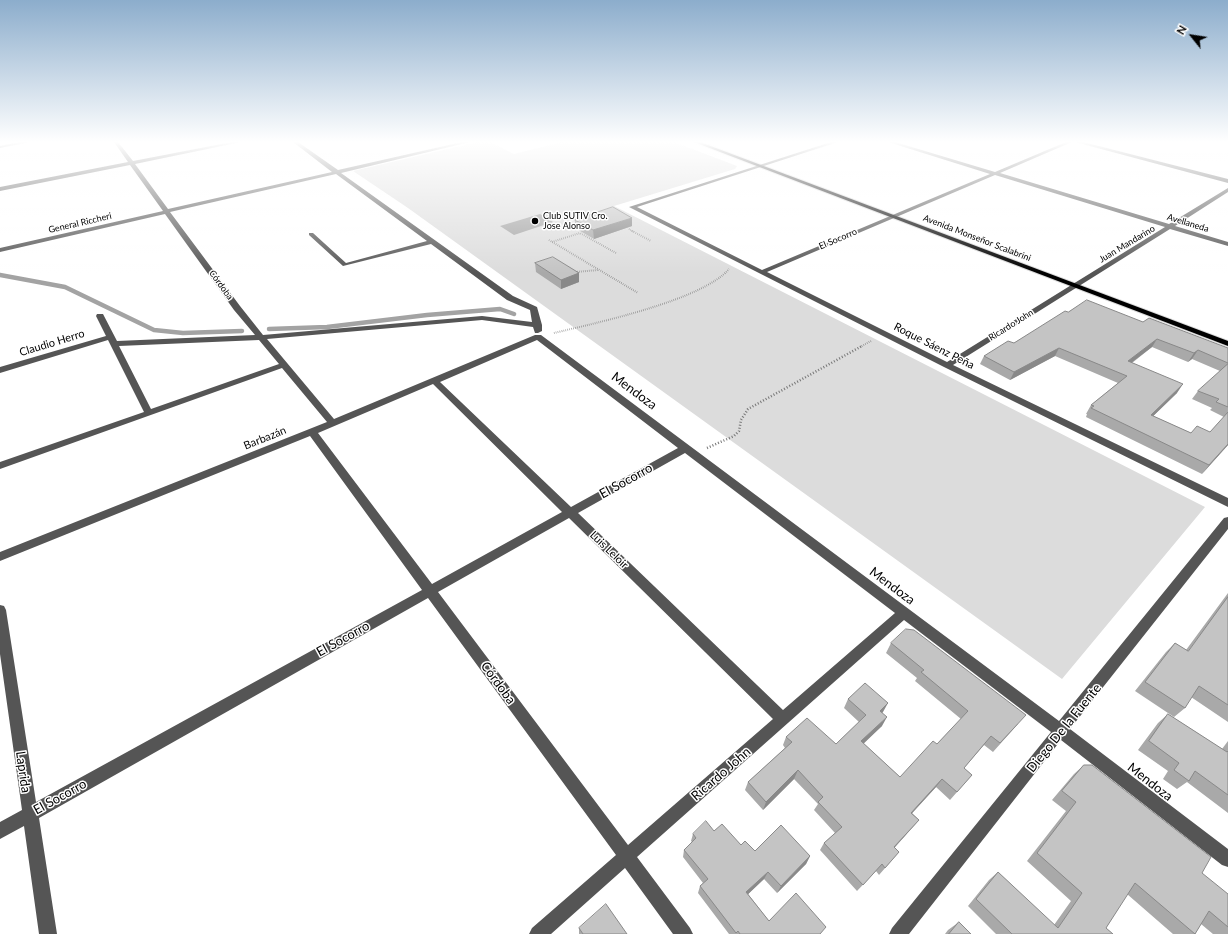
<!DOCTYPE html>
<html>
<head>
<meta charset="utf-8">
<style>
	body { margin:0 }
	#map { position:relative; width:1228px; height:934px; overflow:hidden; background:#fff; font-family:Lato,sans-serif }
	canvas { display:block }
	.north { position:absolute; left:1172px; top:16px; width:40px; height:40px; -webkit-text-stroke:3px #fff; paint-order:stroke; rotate:300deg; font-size:11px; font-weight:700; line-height:16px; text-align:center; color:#000 }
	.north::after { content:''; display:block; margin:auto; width:14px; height:18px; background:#000; clip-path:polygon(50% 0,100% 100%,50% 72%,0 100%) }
</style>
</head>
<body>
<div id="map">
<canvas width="1228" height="934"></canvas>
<div class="north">N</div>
</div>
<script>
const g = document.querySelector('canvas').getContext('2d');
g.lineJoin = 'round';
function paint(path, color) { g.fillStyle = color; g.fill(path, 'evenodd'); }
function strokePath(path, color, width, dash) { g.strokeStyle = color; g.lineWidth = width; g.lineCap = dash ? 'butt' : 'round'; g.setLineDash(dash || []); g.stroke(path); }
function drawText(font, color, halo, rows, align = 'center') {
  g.font = font + ' Lato,sans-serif'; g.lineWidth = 3; g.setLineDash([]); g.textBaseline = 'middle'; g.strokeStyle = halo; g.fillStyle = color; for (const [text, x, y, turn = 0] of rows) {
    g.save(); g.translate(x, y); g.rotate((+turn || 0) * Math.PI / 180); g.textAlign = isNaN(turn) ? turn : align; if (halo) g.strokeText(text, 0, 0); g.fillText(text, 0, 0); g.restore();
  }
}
paint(new Path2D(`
	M 478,142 L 490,142 L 514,154 L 562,142 L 674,142 L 737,166 L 735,169 L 614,206 L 1205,507 L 1062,679 L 408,208 L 353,171 Z`), '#dcdcdc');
paint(new Path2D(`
	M 540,214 L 553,222 L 514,235 L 500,226 Z`), '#a3a3a3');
strokePath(new Path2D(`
	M 0,275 L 65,287 L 154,330 L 183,333 L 242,331
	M 269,329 L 327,327 L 427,315 L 500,309 L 514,314`), '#a3a3a3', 4.5);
const major = new Path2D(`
	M 694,142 L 700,142 L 1228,341 L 1228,346 Z`);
strokePath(major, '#dbdbdb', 2);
strokePath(new Path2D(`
	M 629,229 L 634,232`), '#777', 1.5, [0.5, 1]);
strokePath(new Path2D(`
	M 632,231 L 651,241
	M 549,240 L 638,293
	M 552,242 L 580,233 L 616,253
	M 575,272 L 598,270
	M 554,333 C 596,323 703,300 729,269
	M 860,347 L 871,341`), '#777', 2, [0.5, 1.5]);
strokePath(new Path2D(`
	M 707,448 L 734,436 L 739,431 L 741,420 L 748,409 L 862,346`), '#777', 2.5, [1, 2]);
paint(new Path2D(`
	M 20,142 L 30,142 L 0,148 L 0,146 Z
	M 114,142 L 118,142 L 133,161 L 232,142 L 241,142 L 135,164 L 168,209 L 332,172 L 293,142 L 298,142 L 338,170 L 462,142 L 470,142 L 341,173 L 513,296 L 537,307 L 542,325 L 542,331 L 538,333 L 535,333 L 533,327 L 482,320 L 267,339 L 334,419 L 535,335 L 541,335 L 1059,721 L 1224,518 L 1228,517 L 1228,529 L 1070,729 L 1228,849 L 1228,867 L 1222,865 L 1061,740 L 909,934 L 889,934 L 892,928 L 1051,732 L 904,620 L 637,857 L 690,928 L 693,934 L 673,934 L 625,868 L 551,934 L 529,934 L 532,928 L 616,855 L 428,598 L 39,818 L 57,934 L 39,934 L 24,826 L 0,839 L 0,822 L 22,810 L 0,654 L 0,605 L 4,606 L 6,610 L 36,802 L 422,590 L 310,436 L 0,561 L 0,552 L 327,422 L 282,368 L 0,469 L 0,462 L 144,412 L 108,340 L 0,373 L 0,367 L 106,336 L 96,316 L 97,314 L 103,314 L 117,341 L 255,335 L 234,310 L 165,214 L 0,252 L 0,248 L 163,211 L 130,165 L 0,191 L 0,187 L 128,162 ZM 336,174 L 427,241 L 346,263 L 313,233 L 309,233 L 309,235 L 343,266 L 431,244 L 507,300 L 530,310 L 532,322 L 482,316 L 263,335 L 240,306 L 170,212 ZM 259,340 L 279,364 L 151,409 L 119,346 ZM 537,340 L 678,448 L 571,507 L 440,382 ZM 433,384 L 562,512 L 432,584 L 318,433 ZM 685,453 L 895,613 L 783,710 L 578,513 ZM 569,518 L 773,719 L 628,845 L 438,592 Z
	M 831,142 L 838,142 L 637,207 L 762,270 L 990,174 L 888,142 L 895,142 L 995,172 L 1066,142 L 1072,142 L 1000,173 L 1169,224 L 1228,188 L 1228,192 L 1175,226 L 1228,242 L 1228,246 L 1170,229 L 953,365 L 1228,498 L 1228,507 L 944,367 L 629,207 ZM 995,175 L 1165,227 L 947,362 L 767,272 Z
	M 1075,142 L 1083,142 L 1228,179 L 1228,183 Z`), '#555');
paint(major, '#000');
paint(new Path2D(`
	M 575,220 L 632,226 L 594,239 L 575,228 Z
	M 535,263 L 579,273 L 579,282 L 561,289 L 536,272 Z
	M 1068,312 L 1143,322 L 1228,348 L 1228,445 L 1202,474 L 1086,417 L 1087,414 L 1086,414 L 1091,405 L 1118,383 L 1055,356 L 1010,380 L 980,364 L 984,356 L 1014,343 ZM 1152,347 L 1188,362 L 1192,359 L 1220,371 L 1198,391 L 1192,399 L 1212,408 L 1210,410 L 1224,417 L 1210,432 L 1191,433 L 1153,416 L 1177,393 L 1132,363 Z
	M 1228,593 L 1228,722 L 1191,697 L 1185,708 L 1174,717 L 1135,691 L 1166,652 L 1175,643 L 1186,650 Z
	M 891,643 L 1018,724 L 993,752 L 984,745 L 964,768 L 972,775 L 950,800 L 936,787 L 912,813 L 919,820 L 894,848 L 899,852 L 879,875 L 876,871 L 857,891 L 820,850 L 824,843 L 835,833 L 814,810 L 818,804 L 794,779 L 763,810 L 745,790 L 748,782 L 785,748 L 783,745 L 786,737 L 836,744 L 859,722 L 844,708 L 848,699 L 883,712 L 882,713 L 882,726 L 863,743 L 900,777 L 937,744 L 961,719 L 915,681 L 917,678 L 886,653 Z
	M 1168,714 L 1222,749 L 1228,741 L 1228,813 L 1187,782 L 1177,789 L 1163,779 L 1168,771 L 1138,750 L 1158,723 Z
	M 1084,765 L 1202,873 L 1228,906 L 1228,934 L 1213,934 L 1201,924 L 1195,934 L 1173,934 L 1127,894 L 1106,928 L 1113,934 L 996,934 L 968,906 L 989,880 L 998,872 L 1054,925 L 1071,901 L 1027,861 L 1066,811 L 1052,800 L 1074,774 Z
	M 714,831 L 741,845 L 755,851 L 810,856 L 806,864 L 777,893 L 764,879 L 748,894 L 769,921 L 820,934 L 729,934 L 698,893 L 700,886 L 703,883 L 683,857 L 684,850 L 692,842 L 691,841 L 693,834 Z
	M 959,922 L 971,934 L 945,934 L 948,930 Z
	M 579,928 L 627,934 L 579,934 Z`), '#a9a9a9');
paint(new Path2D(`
	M 632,218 L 632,226 L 594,239 L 593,230 Z
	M 579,273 L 579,282 L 561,289 L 561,280 Z
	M 1157,339 L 1152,347 L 1123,369 L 1128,361 Z
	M 1059,348 L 1055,356 L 1010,380 L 1014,372 Z
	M 1198,350 L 1192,359 L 1188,362 L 1194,353 Z
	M 1183,384 L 1177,393 L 1145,424 L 1151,415 Z
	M 1228,444 L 1228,445 L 1202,474 L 1209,465 Z
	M 888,703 L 883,712 L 875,720 L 880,711 Z
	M 887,717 L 882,726 L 857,750 L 861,741 Z
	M 798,770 L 794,779 L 763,810 L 766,802 Z
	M 942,779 L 936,787 L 905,821 L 911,813 Z
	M 919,820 L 912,828 L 888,855 L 894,847 Z
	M 810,856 L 806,864 L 777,893 L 781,886 Z
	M 768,872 L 764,879 L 743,899 L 746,892 Z`), '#898989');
const building = new Path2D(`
	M 613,207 L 632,218 L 593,230 L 575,220 Z
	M 553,257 L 579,273 L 561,280 L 535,263 Z
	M 1087,300 L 1143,322 L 1149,318 L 1228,348 L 1228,363 L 1198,350 L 1194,353 L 1157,339 L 1128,361 L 1183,384 L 1151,415 L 1191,433 L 1197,426 L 1210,432 L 1228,412 L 1228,444 L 1209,465 L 1091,408 L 1094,406 L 1091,405 L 1127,376 L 1059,348 L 1014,372 L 984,356 L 1008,341 L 1014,343 L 1065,311 L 1068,312 Z
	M 1228,364 L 1228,407 L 1216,402 L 1219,399 L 1198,391 Z
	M 1228,597 L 1228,705 L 1199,686 L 1185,708 L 1145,682 L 1175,643 L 1188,651 Z
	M 906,629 L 914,630 L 1026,715 L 1000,743 L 991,736 L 964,768 L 972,775 L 957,792 L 942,779 L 911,813 L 919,820 L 894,847 L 899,852 L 885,868 L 882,864 L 863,885 L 824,843 L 842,827 L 818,802 L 823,797 L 798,770 L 766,802 L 748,782 L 792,742 L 786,737 L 807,718 L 836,744 L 866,715 L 848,699 L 865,683 L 888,703 L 880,711 L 887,717 L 861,741 L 900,777 L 933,741 L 937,744 L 968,711 L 921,672 L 924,670 L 891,643 Z
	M 1168,714 L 1227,752 L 1228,751 L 1228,795 L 1195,771 L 1189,781 L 1174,770 L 1179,763 L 1149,741 Z
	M 1084,765 L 1092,765 L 1211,857 L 1202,873 L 1228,894 L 1228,927 L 1209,911 L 1195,934 L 1135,883 L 1106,928 L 1113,934 L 1012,934 L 976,899 L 998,872 L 1058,928 L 1082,893 L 1037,853 L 1076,802 L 1062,791 Z
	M 706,821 L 714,831 L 722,824 L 741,845 L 745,841 L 755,851 L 781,825 L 810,856 L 781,886 L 768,872 L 746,892 L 769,921 L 796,893 L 826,927 L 820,934 L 740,934 L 738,931 L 736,933 L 700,886 L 708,879 L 684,850 L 696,838 L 693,834 Z
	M 606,904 L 627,934 L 583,934 L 579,928 Z
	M 959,922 L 971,934 L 949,934 Z`);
paint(building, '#c4c4c4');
strokePath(building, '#898989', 1);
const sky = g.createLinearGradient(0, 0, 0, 273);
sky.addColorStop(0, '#8cadcc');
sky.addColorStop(0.52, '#fff');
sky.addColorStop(1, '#ffffff00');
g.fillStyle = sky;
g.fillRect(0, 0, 1228, 273);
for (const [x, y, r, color] of [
	[535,221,4,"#000"]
]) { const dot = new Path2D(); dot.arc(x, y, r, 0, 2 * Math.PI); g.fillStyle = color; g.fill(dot); strokePath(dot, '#fff', 1.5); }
drawText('9px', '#000', '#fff', [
	["Club SUTIV Cro.",543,216],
	["Jose Alonso",543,226]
], 'left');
drawText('9px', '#000', '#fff', [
	["General Riccheri",80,223,-13],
	["Avellaneda",1188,223,17],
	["Avenida Monseñor Scalabrini",977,238,21],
	["El Socorro",838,239,-23],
	["Juan Mandarino",1127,244,-31],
	["Córdoba",221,285,54],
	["Ricardo John",1011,325,-32]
]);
drawText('11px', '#000', '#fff', [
	["Claudio Herro",52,343,-17],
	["Roque Sáenz Peña",934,346,27],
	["Barbazán",265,438,-22],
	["Luis Leloir",609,550,44]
]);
drawText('13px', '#000', '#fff', [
	["Mendoza",634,391,37],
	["El Socorro",626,481,-29],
	["Mendoza",892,586,37],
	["El Socorro",343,639,-29],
	["Córdoba",498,683,54],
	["Diego De la Fuente",1064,728,-51],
	["Laprida",23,772,82],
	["Ricardo John",721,774,-41],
	["Mendoza",1150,782,38],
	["El Socorro",60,797,-29]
]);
</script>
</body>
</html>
